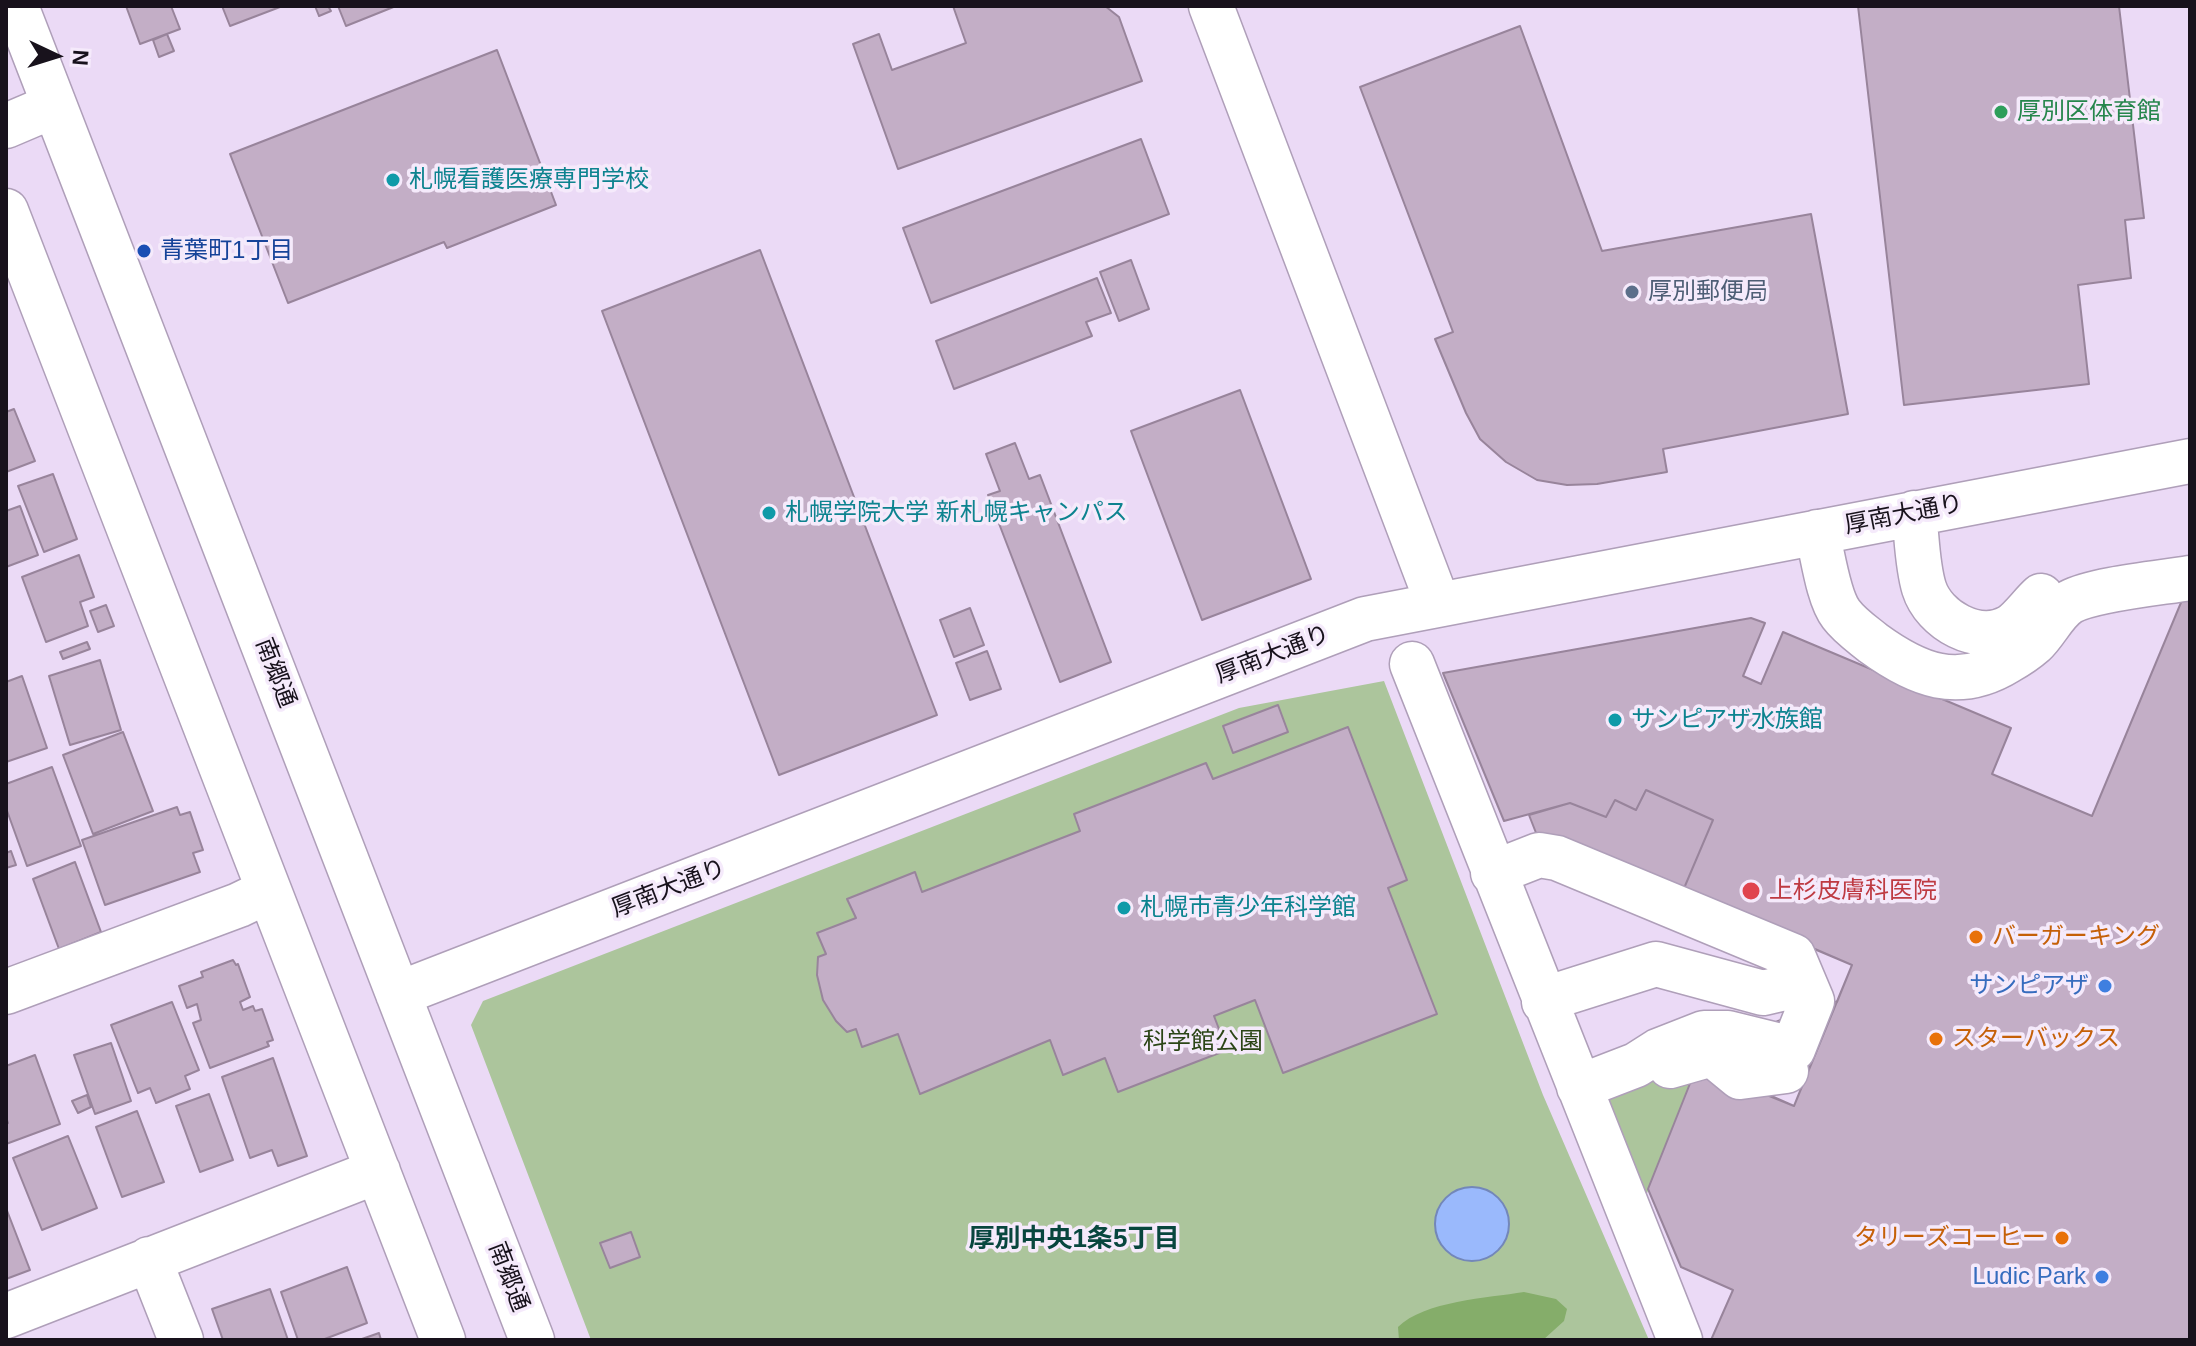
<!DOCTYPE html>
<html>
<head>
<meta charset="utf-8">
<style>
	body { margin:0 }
	#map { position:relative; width:2196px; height:1346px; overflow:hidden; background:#ebdaf6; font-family:Helvetica,sans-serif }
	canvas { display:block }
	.frame { position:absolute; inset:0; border:8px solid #18121c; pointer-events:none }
	.north { position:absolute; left:16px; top:16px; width:80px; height:80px; -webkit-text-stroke:6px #f5eafb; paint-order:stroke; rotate:94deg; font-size:22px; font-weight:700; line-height:32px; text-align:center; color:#18121c }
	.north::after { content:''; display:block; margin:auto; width:28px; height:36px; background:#18121c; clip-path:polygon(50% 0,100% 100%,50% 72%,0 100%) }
</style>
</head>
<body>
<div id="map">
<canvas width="2196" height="1346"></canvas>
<div class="frame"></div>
<div class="north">N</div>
</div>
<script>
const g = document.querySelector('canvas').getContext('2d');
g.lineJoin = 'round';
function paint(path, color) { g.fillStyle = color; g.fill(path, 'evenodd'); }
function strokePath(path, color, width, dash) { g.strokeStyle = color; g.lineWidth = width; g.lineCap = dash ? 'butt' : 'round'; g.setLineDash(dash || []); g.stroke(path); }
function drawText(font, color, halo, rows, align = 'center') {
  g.font = font + ' Helvetica,"Noto Sans JP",sans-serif'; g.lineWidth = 7; g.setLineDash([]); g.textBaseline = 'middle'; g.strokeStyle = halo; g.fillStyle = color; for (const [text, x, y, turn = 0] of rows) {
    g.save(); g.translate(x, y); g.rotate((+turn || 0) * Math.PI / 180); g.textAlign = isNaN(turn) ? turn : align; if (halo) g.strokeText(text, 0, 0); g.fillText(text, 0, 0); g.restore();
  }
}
paint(new Path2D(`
	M 1384,681 L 1543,1095 L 1649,1340 L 591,1340 L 471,1025 L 483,1001 L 1239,708 Z
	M 1686,1072 L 1691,1081 L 1642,1206 L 1596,1090 Z`), '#acc59c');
paint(new Path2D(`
	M 1524,1292 L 1556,1299 L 1567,1309 L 1564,1321 L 1543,1340 L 1399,1340 L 1398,1327 C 1424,1301 1488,1298 1524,1292 Z`), '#85ad6a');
const water = new Path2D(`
	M1435 1224a37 37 0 1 1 74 0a37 37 0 1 1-74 0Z`);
paint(water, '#9ab9fc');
strokePath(water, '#7387b9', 2);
const building = new Path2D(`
	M 126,6 L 171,6 L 180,29 L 140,44 Z
	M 222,6 L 280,6 L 280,7 L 230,26 Z
	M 315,6 L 328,6 L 331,11 L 319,16 Z
	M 338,6 L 396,6 L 346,26 Z
	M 953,6 L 1105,6 L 1119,17 L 1142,81 L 898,169 L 853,44 L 879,34 L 892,70 L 966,43 Z
	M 1858,6 L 2119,6 L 2144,218 L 2125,220 L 2131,278 L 2078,285 L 2089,384 L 1904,405 Z
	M 1520,26 L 1602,251 L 1811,214 L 1848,414 L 1663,449 L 1667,472 L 1597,484 L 1567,485 L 1537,480 L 1506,462 L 1480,439 L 1466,413 L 1435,339 L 1453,332 L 1360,87 Z
	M 167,34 L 174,51 L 159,57 L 153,40 Z
	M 497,50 L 556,205 L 447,248 L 444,242 L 288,303 L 230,154 Z
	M 1141,139 L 1169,214 L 931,303 L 903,228 Z
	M 760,250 L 937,715 L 779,775 L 602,311 Z
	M 1131,260 L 1149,309 L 1119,321 L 1100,272 Z
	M 1097,278 L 1111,313 L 1086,322 L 1092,336 L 954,389 L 936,341 Z
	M 1240,390 L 1311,579 L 1202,620 L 1131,431 Z
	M 14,409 L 35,461 L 6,472 L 6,412 Z
	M 1015,443 L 1029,479 L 1040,475 L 1111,662 L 1060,682 L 988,495 L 1000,491 L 986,454 Z
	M 53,474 L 77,539 L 44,552 L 18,486 Z
	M 20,506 L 38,555 L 6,567 L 6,511 Z
	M 79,555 L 94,597 L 80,602 L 88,626 L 46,642 L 22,577 Z
	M 2190,581 L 2190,1340 L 1711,1340 L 1733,1290 L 1681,1267 L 1648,1189 L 1691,1081 L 1715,1074 L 1794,1106 L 1852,965 L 1682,893 L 1713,820 L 1646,790 L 1636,810 L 1615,800 L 1606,817 L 1570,803 L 1504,821 L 1443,673 L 1751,618 L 1765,623 L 1743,676 L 1761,684 L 1783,632 L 2011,728 L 1992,774 L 2092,816 Z
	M 106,605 L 114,626 L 98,632 L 90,611 Z
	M 970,608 L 984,645 L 954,657 L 940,620 Z
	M 87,642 L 90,649 L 63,659 L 60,652 Z
	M 987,651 L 1001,689 L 970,700 L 956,663 Z
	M 100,660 L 121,730 L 70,745 L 49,676 Z
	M 22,676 L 47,748 L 6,762 L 6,682 Z
	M 1278,705 L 1288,732 L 1233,753 L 1223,726 Z
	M 1348,727 L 1407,880 L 1388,888 L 1437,1014 L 1283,1073 L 1255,1000 L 1214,1016 L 1227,1050 L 1118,1092 L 1105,1058 L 1063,1075 L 1050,1040 L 920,1094 L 898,1034 L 862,1047 L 856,1029 L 847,1032 L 836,1021 L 823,1000 L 817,975 L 818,957 L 826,954 L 817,933 L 856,918 L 847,899 L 915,872 L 922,892 L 1080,831 L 1074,814 L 1206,763 L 1213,779 Z
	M 123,732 L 153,811 L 93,834 L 63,755 Z
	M 52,767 L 81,846 L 27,866 L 6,808 L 6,784 Z
	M 1646,790 L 1713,820 L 1682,893 L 1852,965 L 1794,1106 L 1760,1091 L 1771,1024 L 1783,1019 L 1795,992 L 1785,965 L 1549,866 L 1529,815 L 1570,803 L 1606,817 L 1615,800 L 1636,810 Z
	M 177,807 L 180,815 L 190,812 L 203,850 L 193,853 L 200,872 L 105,905 L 82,840 Z
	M 11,851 L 16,865 L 6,868 L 6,853 Z
	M 75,862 L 101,932 L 59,949 L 33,879 Z
	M 1808,946 L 1852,965 L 1837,1002 L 1817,999 Z
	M 233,960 L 236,965 L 238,964 L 250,997 L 240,1002 L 243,1010 L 253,1006 L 255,1011 L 262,1009 L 273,1040 L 267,1042 L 269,1046 L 210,1068 L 193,1023 L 201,1020 L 197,1004 L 187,1008 L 179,986 L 203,977 L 201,972 Z
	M 172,1002 L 199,1070 L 185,1076 L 190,1089 L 156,1103 L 150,1088 L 138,1093 L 111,1025 Z
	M 111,1043 L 131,1101 L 95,1114 L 74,1055 Z
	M 35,1055 L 60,1124 L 6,1144 L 6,1124 L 8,1123 L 6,1117 L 6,1066 Z
	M 273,1058 L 307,1156 L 278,1166 L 272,1150 L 250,1158 L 222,1077 Z
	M 1811,1064 L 1794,1106 L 1760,1091 L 1766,1076 Z
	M 209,1094 L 233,1160 L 200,1172 L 176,1106 Z
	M 87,1095 L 91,1107 L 78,1113 L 72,1101 Z
	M 137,1111 L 164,1182 L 122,1197 L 96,1127 Z
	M 68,1136 L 97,1208 L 42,1230 L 13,1158 Z
	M 6,1208 L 30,1270 L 6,1279 Z
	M 631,1232 L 640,1257 L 610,1268 L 600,1243 Z
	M 347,1267 L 367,1323 L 322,1340 L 298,1340 L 281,1292 Z
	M 270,1289 L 288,1340 L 223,1340 L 212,1309 Z
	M 379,1333 L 381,1340 L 359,1340 Z`);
paint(building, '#c3aec6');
strokePath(building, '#98849b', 2);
const minor = new Path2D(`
	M 16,6 L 532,1340
	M 1211,6 L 1438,604
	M 6,126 L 53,106
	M 6,211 L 443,1340
	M 1914,513 C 1917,537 1917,565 1924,588 C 1934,620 1978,645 2010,627 C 2021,620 2031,605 2041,596
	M 1817,532 C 1823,555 1828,597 1841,614 C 1850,626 1862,634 1873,643 C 1917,675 1958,692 2008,661 C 2017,656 2026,650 2034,643 C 2046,632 2055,611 2070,602 C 2094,589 2160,583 2190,578
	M 1412,664 L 1680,1340
	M 1493,873 L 1539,855 L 1557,858 L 1793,956 L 1812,1001 L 1793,1049 L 1728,1033 L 1704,1033 L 1658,1051 L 1636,1065 L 1579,1087
	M 6,992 L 239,905 L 268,891
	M 398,994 L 1365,619 L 2190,461
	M 1544,1002 L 1558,995 L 1656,964 L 1763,993 L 1793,986
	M 1670,1066 L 1712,1054 L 1740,1077 L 1786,1071
	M 149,1259 L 181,1340
	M 6,1316 L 378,1171`);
strokePath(minor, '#af9fb9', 47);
strokePath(minor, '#fff', 44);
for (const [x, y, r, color] of [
	[2001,112,8,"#2e9e5b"],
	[393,180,8,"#0f9aa8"],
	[144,251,8,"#1a4fb4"],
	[1632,292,8,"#5c6f8a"],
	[769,513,8,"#0f9aa8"],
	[1615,720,8,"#0f9aa8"],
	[1751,891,10,"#e0444e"],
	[1124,908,8,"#0f9aa8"],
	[1976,937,8,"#e8710a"],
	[2105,986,8,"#3f7fe0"],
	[1936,1039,8,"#e8710a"],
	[2062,1238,8,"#e8710a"],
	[2102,1277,8,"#3f7fe0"]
]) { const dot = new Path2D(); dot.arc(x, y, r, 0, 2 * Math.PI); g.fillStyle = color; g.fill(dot); strokePath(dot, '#f5eafb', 3); }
drawText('24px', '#27864d', '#f5eafb', [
	["厚別区体育館",2017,112]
], 'left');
drawText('24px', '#0d838f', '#f5eafb', [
	["札幌看護医療専門学校",409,180],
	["札幌学院大学 新札幌キャンパス",785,513],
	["サンピアザ水族館",1631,720],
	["札幌市青少年科学館",1140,908]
], 'left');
drawText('24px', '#164399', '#f5eafb', [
	["青葉町1丁目",160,251]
], 'left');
drawText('24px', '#4e5e75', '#f5eafb', [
	["厚別郵便局",1648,292]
], 'left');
drawText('24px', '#18121c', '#f5eafb', [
	["厚南大通り",1904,515,-11],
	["厚南大通り",1273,655,-21],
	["南郷通",275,673,69],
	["厚南大通り",669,889,-21],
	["南郷通",508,1277,69]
]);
drawText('24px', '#be3a42', '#f5eafb', [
	["上杉皮膚科医院",1769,891]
], 'left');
drawText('24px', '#c56008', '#f5eafb', [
	["バーガーキング",1992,937],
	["スターバックス",1952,1039],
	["タリーズコーヒー",2046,1238,"right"]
], 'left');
drawText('24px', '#366cbe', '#f5eafb', [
	["サンピアザ",2089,986],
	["Ludic Park",2086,1277]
], 'right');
drawText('24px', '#2b4516', '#f5eafb', [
	["科学館公園",1203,1042]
]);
drawText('bold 26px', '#08463e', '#f5eafb', [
	["厚別中央1条5丁目",1074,1240]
]);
</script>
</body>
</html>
